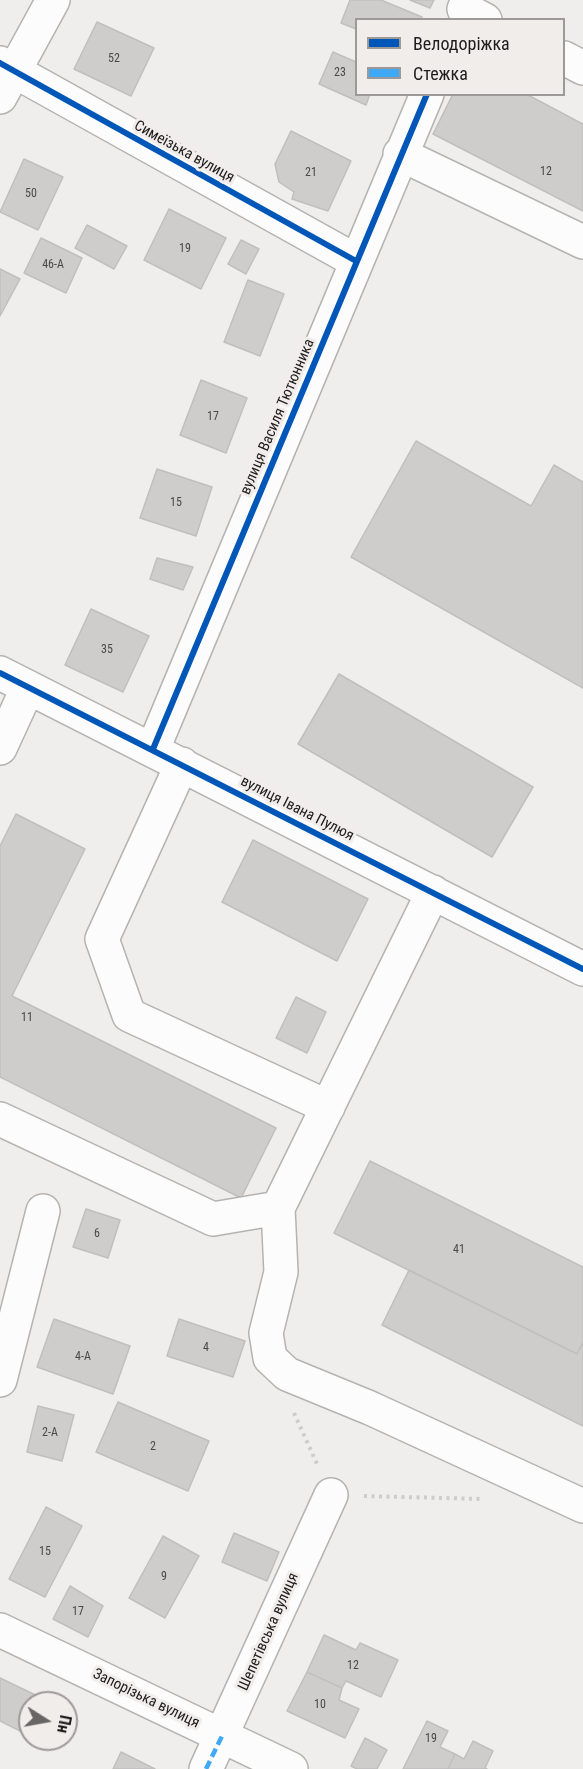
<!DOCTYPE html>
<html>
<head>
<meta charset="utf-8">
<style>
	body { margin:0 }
	#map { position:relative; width:583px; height:1769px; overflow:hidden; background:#f0eeec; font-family:"Roboto Condensed",sans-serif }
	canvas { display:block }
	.legend { position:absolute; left:355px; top:18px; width:210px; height:78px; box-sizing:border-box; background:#f1edeb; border:2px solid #9d9998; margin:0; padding:8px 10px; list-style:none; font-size:18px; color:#1e1c1c }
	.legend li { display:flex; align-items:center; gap:12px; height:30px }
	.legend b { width:30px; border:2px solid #9d9998 }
	.north { position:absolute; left:18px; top:1691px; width:60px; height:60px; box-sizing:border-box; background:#f1edeb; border:2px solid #9d9998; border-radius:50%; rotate:101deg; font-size:16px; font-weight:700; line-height:24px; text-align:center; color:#1e1c1c }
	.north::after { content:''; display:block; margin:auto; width:21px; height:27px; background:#686665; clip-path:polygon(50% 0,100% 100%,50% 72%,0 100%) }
</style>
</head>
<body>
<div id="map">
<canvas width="583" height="1769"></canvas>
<ul class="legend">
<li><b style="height:8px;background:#0057b8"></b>Велодоріжка</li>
<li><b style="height:8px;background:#3fa9f5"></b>Стежка</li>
</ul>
<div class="north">Пн</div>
</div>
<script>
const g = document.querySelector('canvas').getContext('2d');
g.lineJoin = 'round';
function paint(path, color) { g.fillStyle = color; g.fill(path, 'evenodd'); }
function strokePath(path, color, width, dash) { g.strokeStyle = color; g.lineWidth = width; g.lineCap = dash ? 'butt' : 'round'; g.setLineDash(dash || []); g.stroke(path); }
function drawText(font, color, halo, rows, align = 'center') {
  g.font = font + ' "Roboto Condensed",sans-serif'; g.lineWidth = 6; g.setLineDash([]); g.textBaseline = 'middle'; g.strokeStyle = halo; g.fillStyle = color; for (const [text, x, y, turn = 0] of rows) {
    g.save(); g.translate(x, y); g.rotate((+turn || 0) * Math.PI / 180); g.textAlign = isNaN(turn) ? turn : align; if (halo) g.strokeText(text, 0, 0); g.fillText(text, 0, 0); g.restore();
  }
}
const building = new Path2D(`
	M 350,0 L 381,0 L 422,17 L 421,20 L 356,20 L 356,29 L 341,23 Z
	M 410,0 L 434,0 L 430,8 Z
	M 97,22 L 154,48 L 131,96 L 74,69 Z
	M 333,52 L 356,62 L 356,94 L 370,94 L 366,105 L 319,84 Z
	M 453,94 L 526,94 L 583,124 L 583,211 L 433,134 Z
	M 291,131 L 351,161 L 328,211 L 292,199 L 294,192 L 279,182 L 275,164 Z
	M 24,159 L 63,177 L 38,230 L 0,212 Z
	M 169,209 L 226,238 L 201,289 L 144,260 Z
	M 87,225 L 127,246 L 114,269 L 75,248 Z
	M 41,238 L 82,258 L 66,293 L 24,273 Z
	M 241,240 L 259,249 L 246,274 L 228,264 Z
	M 0,269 L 20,279 L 0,316 Z
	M 248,280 L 284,294 L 260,356 L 224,342 Z
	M 201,380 L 247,398 L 226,453 L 180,435 Z
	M 416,441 L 531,506 L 554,465 L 583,482 L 583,688 L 351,557 Z
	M 157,469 L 212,487 L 196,536 L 140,518 Z
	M 157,558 L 193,567 L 183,590 L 150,579 Z
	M 91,609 L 149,636 L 123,692 L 65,665 Z
	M 339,674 L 533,787 L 492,857 L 298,744 Z
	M 16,814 L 85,849 L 12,996 L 276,1128 L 241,1198 L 0,1077 L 0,846 Z
	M 253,840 L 368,899 L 337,961 L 222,902 Z
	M 296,997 L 326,1012 L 307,1053 L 276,1038 Z
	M 370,1161 L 583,1267 L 583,1342 L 577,1354 L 334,1233 Z
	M 86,1209 L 120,1220 L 108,1258 L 73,1247 Z
	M 409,1270 L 577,1354 L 583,1342 L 583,1426 L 382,1325 Z
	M 54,1319 L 130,1346 L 113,1394 L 37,1367 Z
	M 179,1319 L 245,1341 L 233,1377 L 167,1356 Z
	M 118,1402 L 209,1441 L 188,1491 L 96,1452 Z
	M 38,1406 L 74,1415 L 62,1461 L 27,1452 Z
	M 46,1507 L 82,1526 L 45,1597 L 9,1579 Z
	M 234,1533 L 279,1552 L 267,1581 L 222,1562 Z
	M 163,1536 L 199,1556 L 165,1618 L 129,1598 Z
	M 70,1586 L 103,1606 L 88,1637 L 53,1619 Z
	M 324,1635 L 356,1650 L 360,1643 L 398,1660 L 381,1697 L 346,1681 L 342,1688 L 307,1672 Z
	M 307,1672 L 342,1688 L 339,1700 L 359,1709 L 345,1738 L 287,1711 Z
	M 0,1678 L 50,1702 L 30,1703 L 30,1736 L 0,1721 Z
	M 427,1721 L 448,1731 L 440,1747 L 455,1754 L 448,1769 L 403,1769 Z
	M 365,1738 L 387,1750 L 377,1769 L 357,1769 L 351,1766 Z
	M 473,1741 L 493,1751 L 485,1768 L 487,1769 L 448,1769 L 455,1754 L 464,1759 Z
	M 121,1752 L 155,1769 L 113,1769 Z`);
paint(building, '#cecdcc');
strokePath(building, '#c1bfbe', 1.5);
const minor = new Path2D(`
	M 464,9 L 485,20
	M 564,58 L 583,68
	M 0,63 L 356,261
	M 0,97 L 53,0
	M 400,154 L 583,242
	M 0,673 L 583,969
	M 0,748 L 28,687
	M 153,749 L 427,94
	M 182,764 L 102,939 L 129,1015 L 328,1107
	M 433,892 L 278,1208 L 281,1272 L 266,1333 L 270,1358 L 287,1374 L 370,1408 L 583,1506
	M 0,1119 L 213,1219 L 278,1208
	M 0,1380 L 43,1211
	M 0,1630 L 291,1769
	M 206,1769 L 331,1495`);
strokePath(minor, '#b5b3b2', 36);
strokePath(new Path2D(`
	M 294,1413 L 317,1464
	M 364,1496 L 482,1499`), '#cccccb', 4, [3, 4.5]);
strokePath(minor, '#fdfcfc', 33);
strokePath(new Path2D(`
	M 206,1769 L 222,1736`), '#3fa9f5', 4.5, [9, 4.5]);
strokePath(new Path2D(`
	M 0,63 L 356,261
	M 0,673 L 583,969
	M 153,749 L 427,94`), '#0057b8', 6);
drawText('12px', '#4a4848', null, [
	["52",114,59],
	["23",340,73],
	["12",546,172],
	["21",311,173],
	["50",31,194],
	["19",185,249],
	["46-А",53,265],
	["17",213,417],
	["15",176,503],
	["35",107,650],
	["11",27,1018],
	["6",97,1234],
	["41",459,1250],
	["4",206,1348],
	["4-А",83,1357],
	["2-А",50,1433],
	["2",153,1447],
	["15",45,1552],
	["9",164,1577],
	["17",78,1612],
	["12",353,1666],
	["10",320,1705],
	["19",431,1739]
]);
drawText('15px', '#1e1c1c', '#f1edeb', [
	["Симеїзька вулиця",184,152,29],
	["вулиця Василя Тютюнника",278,417,-67],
	["вулиця Івана Пулюя",297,809,27],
	["Шепетівська вулиця",269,1632,-66],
	["Запорізька вулиця",146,1699,26]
]);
</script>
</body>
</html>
